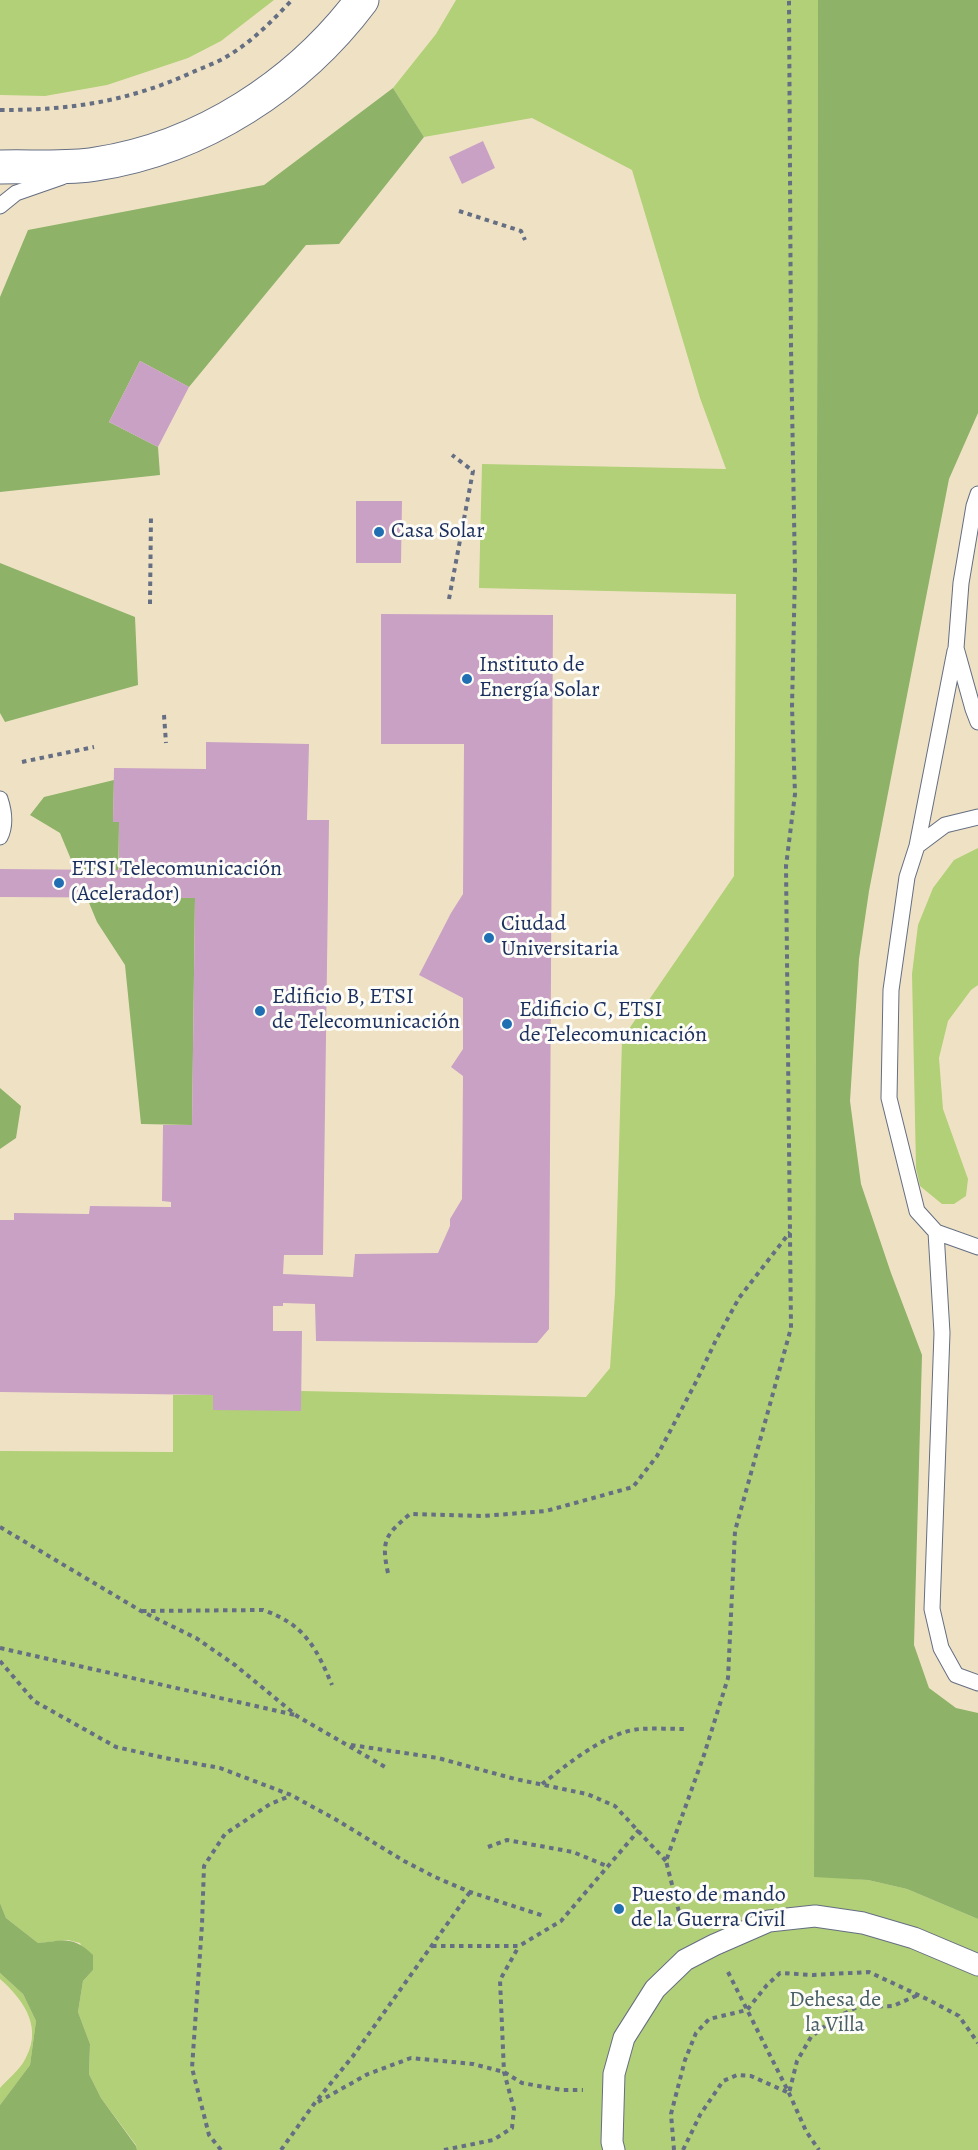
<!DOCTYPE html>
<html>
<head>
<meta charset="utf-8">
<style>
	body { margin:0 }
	canvas { display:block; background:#efe2c4 }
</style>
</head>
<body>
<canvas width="978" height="2150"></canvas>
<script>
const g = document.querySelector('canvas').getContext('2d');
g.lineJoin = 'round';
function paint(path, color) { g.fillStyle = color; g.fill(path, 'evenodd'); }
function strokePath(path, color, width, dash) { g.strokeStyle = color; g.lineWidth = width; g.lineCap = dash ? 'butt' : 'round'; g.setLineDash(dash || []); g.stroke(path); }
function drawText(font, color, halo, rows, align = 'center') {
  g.font = font + ' Alegreya,serif'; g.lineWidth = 6; g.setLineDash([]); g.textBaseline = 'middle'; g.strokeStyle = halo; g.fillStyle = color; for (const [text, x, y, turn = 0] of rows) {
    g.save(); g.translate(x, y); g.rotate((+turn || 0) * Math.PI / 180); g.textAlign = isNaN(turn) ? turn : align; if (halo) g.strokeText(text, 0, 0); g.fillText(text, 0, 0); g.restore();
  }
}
paint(new Path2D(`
	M 0,0 L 274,0 L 221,41 L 188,58 L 107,85 L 45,96 L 0,95 Z
	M 456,0 L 818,0 L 814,1876 L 868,1880 L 907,1889 L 978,1919 L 978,2150 L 137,2150 L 136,2145 L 101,2098 L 89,2074 L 90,2044 L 78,2012 L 83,1981 L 93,1970 L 80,1943 L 68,1940 L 38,1943 L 6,1918 L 0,1903 L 0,1451 L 173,1452 L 173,1395 L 213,1395 L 301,1411 L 301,1391 L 586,1397 L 610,1368 L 615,1293 L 622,1039 L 734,876 L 736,594 L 479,588 L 482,464 L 726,469 L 700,398 L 632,170 L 532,118 L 424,137 L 393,88 L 436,34 Z
	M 978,848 L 978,985 L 971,990 L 948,1021 L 939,1058 L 943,1109 L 968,1179 L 966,1196 L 954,1204 L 942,1204 L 920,1186 L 916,1168 L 912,974 L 918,925 L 933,888 L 954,860 Z
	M 0,1973 L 23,1994 L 36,2021 L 30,2065 L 0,2105 L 0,2088 C 7,2080 17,2072 23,2063 C 44,2030 26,2002 0,1979 Z`), '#b2d077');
paint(new Path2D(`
	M 818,0 L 978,0 L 978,413 L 949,479 L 869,891 L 859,959 L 850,1101 L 861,1184 L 891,1273 L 922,1355 L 914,1645 L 929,1688 L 956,1708 L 978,1713 L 978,1919 L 907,1889 L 868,1880 L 814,1877 Z
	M 393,88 L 424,137 L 339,244 L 306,245 L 189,387 L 140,361 L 109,422 L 158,447 L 160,475 L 0,492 L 0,297 L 28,230 L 264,185 Z
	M 0,563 L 135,617 L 138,685 L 5,722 L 0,713 Z
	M 114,780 L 113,822 L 119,822 L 118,897 L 195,898 L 192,1125 L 141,1124 L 125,965 L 97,922 L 60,833 L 30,815 L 44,797 Z
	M 0,1088 L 21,1106 L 16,1138 L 0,1149 Z
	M 0,1903 L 6,1918 L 38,1943 C 64,1941 72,1935 93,1955 L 93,1970 L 83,1981 L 78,2012 L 90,2044 L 89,2074 L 101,2098 L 136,2146 L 137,2150 L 0,2150 L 0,2105 L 30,2065 L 36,2021 L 23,1994 L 0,1973 Z`), '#8db268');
paint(new Path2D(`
	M 483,141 L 495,168 L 462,184 L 449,157 Z
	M 140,361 L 189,387 L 158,447 L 109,422 Z
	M 356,501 L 402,501 L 401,563 L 356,563 Z
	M 381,614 L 553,615 L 549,1329 L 537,1343 L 316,1341 L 315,1304 L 283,1303 L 283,1306 L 273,1306 L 273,1331 L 302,1331 L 301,1411 L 213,1410 L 213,1395 L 0,1392 L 0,1220 L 14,1220 L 14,1213 L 89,1214 L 90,1206 L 171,1207 L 171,1202 L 162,1201 L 163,1125 L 192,1125 L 195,898 L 0,897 L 0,869 L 119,870 L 119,822 L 113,822 L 114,768 L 206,769 L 206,742 L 309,744 L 307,820 L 329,820 L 323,1255 L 284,1255 L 283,1274 L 353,1277 L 355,1254 L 438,1253 L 450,1226 L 450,1219 L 462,1199 L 463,1076 L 451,1067 L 463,1049 L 463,998 L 419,975 L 451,913 L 463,894 L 464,744 L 381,744 Z`), '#c9a1c5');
const service = new Path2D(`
	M 0,206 L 16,193 L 62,177
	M 978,494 L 974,506 L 961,583 L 956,648 L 973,709 L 978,722
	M 0,799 C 4,811 6,825 0,837
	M 978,817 L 945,825 L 917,846 L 907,877 L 891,990 L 889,1098 L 917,1211 L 936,1232 L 942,1333 L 932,1609 L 941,1648 L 956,1675 L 978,1683
	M 917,846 L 955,651
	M 936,1232 L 978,1247`);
const pedestrian = new Path2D(`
	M 614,2150 L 612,2142 L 614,2074 L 624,2038 L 655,1989 L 685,1960 L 714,1945 L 769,1921 L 815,1916 L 863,1923 L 914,1938 L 978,1965`);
const tertiary = new Path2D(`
	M 0,167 C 30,166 67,169 96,164 C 202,148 299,84 362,0`);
strokePath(service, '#656e82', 17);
strokePath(pedestrian, '#656e82', 23);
strokePath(tertiary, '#656e82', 35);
strokePath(new Path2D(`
	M 0,110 C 71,110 127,102 193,72 C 204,67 216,63 226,57 C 252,42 272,21 292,0
	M 459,211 L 521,231 L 525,240
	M 449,599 L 473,471 L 452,455
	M 150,604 L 151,515
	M 164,715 L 166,743
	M 22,762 L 94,747
	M 0,1527 L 141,1611 L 196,1638 L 235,1665 L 297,1716 L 385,1767
	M 388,1573 C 381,1541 385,1535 410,1514 L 483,1516 L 546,1511 L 633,1487 L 657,1456 L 697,1380 L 716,1340 L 739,1298 L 790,1232
	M 142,1611 L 263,1610 C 304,1624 316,1647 332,1685
	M 0,1648 L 295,1715
	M 0,1661 L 34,1701 L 116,1747 L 165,1758 L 220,1768 L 291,1795 L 335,1819 L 404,1861 L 435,1877 L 470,1892 L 544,1916
	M 351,1745 L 438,1758 L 515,1779 L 587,1794 L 615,1806 L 666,1861
	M 542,1784 C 568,1764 606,1732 640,1729 C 655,1728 672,1729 687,1729
	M 488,1847 L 507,1840 L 573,1852 L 609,1867
	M 692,1923 L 679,1912 L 666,1861 L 704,1755 L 728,1678 L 735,1531 L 791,1328 L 786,866 L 795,794 L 792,707 L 795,572 L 791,348 L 789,0
	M 432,1946 L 519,1946 L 561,1921 L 639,1830
	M 728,1972 L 789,2093 L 806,2131 L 819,2150
	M 318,2102 L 368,2074 L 411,2058 L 473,2064 L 504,2072 L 522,2083 L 562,2090 L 583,2090
	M 221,2150 L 209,2135 L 192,2068 L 202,1925 L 204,1866 L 225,1834 L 270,1804 L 290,1796
	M 281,2150 L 314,2104 L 353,2056 L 470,1892
	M 444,2150 L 493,2140 L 512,2128 L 514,2109 L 504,2072 L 500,1980 L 519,1946
	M 674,2150 L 671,2114 L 685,2060 L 696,2033 L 709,2019 L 747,2010 L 767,1985 L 780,1973 L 813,1975 L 869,1972 L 929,2000 L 959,2016 L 978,2043
	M 683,2150 L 700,2115 L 723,2081 L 737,2075 L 751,2076 L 789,2093 L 797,2061 L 811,2037 L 834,2019 L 857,2007 L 893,2006 L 918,1995`), '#656e82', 4, [4.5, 4.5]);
strokePath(service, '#fff', 15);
strokePath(pedestrian, '#fff', 21);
strokePath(tertiary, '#fff', 33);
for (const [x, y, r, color] of [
	[379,532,6,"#1f6fb2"],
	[467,679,6,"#1f6fb2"],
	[59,883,6,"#1f6fb2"],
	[489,938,6,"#1f6fb2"],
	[260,1011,6,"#1f6fb2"],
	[507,1024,6,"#1f6fb2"],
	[619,1909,6,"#1f6fb2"]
]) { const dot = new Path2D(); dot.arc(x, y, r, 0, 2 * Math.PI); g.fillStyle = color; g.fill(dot); strokePath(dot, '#fdfcf7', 2); }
drawText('22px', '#1b2f5e', '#fdfcf7', [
	["Casa Solar",391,532],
	["Instituto de",479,666],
	["Energía Solar",479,691],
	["ETSI Telecomunicación",71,870],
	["(Acelerador)",71,895],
	["Ciudad",501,925],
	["Universitaria",501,950],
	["Edificio B, ETSI",272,998],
	["de Telecomunicación",272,1023],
	["Edificio C, ETSI",519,1011],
	["de Telecomunicación",519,1036],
	["Puesto de mando",631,1896],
	["de la Guerra Civil",631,1921]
], 'left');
drawText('22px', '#485f66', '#fdfcf7', [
	["Dehesa de",835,2001],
	["la Villa",835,2026]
]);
</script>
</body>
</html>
